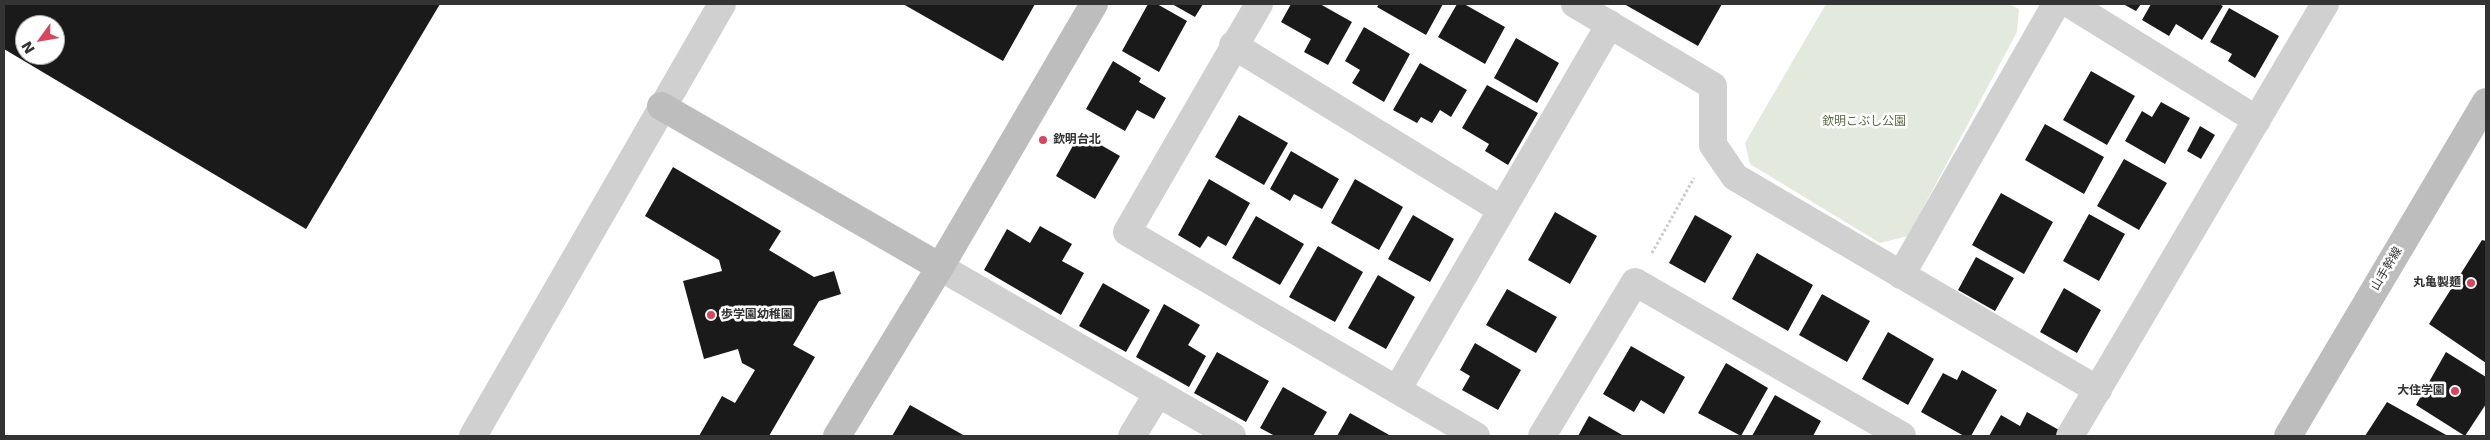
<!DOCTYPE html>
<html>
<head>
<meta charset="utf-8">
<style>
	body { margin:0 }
	#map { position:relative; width:2490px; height:440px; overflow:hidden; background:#fff; font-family:"DejaVu Sans",sans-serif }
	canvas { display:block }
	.frame { position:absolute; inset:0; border:5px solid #333; pointer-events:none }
	.north { position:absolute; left:15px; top:15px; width:50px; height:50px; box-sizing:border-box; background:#fff; border:1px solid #adadad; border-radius:50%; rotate:238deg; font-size:14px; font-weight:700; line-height:20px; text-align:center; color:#333 }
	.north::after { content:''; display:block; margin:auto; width:18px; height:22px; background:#da455c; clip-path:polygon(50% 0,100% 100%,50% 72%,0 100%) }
</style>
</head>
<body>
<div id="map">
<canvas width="2490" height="440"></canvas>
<div class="frame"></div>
<div class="north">N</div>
</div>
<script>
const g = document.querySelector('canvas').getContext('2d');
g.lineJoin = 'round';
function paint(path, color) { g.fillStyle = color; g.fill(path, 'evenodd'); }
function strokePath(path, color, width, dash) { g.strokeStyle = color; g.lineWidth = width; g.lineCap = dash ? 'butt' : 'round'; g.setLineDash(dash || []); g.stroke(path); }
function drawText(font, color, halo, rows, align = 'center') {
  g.font = font + ' "DejaVu Sans","Noto Sans JP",sans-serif'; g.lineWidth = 5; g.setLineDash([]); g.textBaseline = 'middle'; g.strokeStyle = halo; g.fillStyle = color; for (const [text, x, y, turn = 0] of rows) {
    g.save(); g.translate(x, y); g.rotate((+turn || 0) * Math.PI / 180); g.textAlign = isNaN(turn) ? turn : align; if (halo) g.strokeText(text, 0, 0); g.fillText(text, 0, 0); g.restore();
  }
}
paint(new Path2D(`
	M 1826,4 L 2009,4 L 2019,9 L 2017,32 L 1908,236 L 1880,243 L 1750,164 L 1745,143 Z`), '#e4e9dd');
paint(new Path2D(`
	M 4,4 L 440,4 L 306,229 L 4,49 ZM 25,25 L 55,25 L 55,55 L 25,55 Z
	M 903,4 L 1035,4 L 1003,61 Z
	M 1148,4 L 1157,4 L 1187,21 L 1159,72 L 1122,51 Z
	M 1172,4 L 1203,4 L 1195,17 Z
	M 1291,4 L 1320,4 L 1352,22 L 1328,65 L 1304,52 L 1311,39 L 1281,22 Z
	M 1379,4 L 1443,4 L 1426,35 L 1377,7 Z
	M 1457,4 L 1464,4 L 1505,27 L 1485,64 L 1438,37 Z
	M 1624,4 L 1722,4 L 1698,46 Z
	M 2123,4 L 2141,4 L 2136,11 Z
	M 2151,4 L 2219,4 L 2223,6 L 2202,40 L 2176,24 L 2169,36 L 2142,20 Z
	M 2229,8 L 2279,36 L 2255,78 L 2228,61 L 2232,54 L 2210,42 Z
	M 1364,27 L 1410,54 L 1384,102 L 1352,83 L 1360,70 L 1345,61 Z
	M 1516,38 L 1559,63 L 1537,103 L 1494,78 Z
	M 1113,61 L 1141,78 L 1139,82 L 1166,98 L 1154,119 L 1137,110 L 1125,131 L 1086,109 Z
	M 1420,63 L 1467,90 L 1451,117 L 1440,110 L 1432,123 L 1421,117 L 1417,123 L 1393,110 Z
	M 2091,71 L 2135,96 L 2107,145 L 2063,120 Z
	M 1487,85 L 1538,113 L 1508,165 L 1485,151 L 1489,144 L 1462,128 Z
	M 2161,102 L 2190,118 L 2165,164 L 2125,141 L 2142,111 L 2152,117 Z
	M 1239,115 L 1288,143 L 1264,185 L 1215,157 Z
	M 2045,124 L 2104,157 L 2084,194 L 2025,160 Z
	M 2200,126 L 2215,135 L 2201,159 L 2187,151 Z
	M 1080,133 L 1120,156 L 1095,199 L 1056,176 Z
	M 1291,151 L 1339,179 L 1322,209 L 1294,194 L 1290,201 L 1270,189 Z
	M 2124,159 L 2167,183 L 2139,230 L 2097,206 Z
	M 673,167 L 781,231 L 769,250 L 814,277 L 834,271 L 841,294 L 819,301 L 793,345 L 815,357 L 769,436 L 699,436 L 722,396 L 735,403 L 755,370 L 742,363 L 738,349 L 704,359 L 683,281 L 722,271 L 719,260 L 645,216 Z
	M 1209,179 L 1250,203 L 1226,246 L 1208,236 L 1200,248 L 1178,235 Z
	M 1355,179 L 1403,207 L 1379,250 L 1331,223 Z
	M 2001,193 L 2053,222 L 2024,274 L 1972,245 Z
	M 1555,212 L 1597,236 L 1570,284 L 1528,260 Z
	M 2089,214 L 2125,234 L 2099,281 L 2063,261 Z
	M 1413,215 L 1454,239 L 1430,282 L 1388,259 Z
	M 1695,215 L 1732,236 L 1705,283 L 1669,263 Z
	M 1256,216 L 1304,244 L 1280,285 L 1232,258 Z
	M 1040,226 L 1072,244 L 1062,261 L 1084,273 L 1061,315 L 984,270 L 1007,229 L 1030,243 Z
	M 2482,240 L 2486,241 L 2486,363 L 2429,324 Z
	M 1318,246 L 1363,272 L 1335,322 L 1289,297 Z
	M 1757,253 L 1813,285 L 1788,331 L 1732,299 Z
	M 1976,257 L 2014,278 L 1995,311 L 1958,290 Z
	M 1378,275 L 1415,297 L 1386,349 L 1348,328 Z
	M 1103,283 L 1150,310 L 1126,352 L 1079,326 Z
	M 2064,288 L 2101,310 L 2077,353 L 2040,332 Z
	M 1507,289 L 1557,317 L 1536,353 L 1486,325 Z
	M 1822,294 L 1870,321 L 1847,362 L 1799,335 Z
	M 1164,304 L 1200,325 L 1188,345 L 1206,356 L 1189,387 L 1136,357 Z
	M 1888,332 L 1934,359 L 1908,405 L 1862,379 Z
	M 1475,343 L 1521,370 L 1498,410 L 1462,390 L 1470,376 L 1460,370 Z
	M 1631,346 L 1685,377 L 1664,414 L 1641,400 L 1634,412 L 1603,394 Z
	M 1217,352 L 1269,381 L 1246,422 L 1194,393 Z
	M 2446,352 L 2486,377 L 2486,404 L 2465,436 L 2416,405 Z
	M 1726,363 L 1768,388 L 1741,436 L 1698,413 Z
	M 1962,370 L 1997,390 L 1971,436 L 1964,436 L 1921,412 L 1943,373 L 1957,380 Z
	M 1283,387 L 1327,412 L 1313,436 L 1275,436 L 1260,428 Z
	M 1775,395 L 1821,421 L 1813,436 L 1752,436 Z
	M 2387,402 L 2448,436 L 2365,436 Z
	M 910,405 L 965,436 L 892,436 Z
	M 2027,412 L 2059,430 L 2056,436 L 1989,436 L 2001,415 L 2020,426 Z
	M 1350,413 L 1391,436 L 1337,436 Z
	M 1589,416 L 1624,436 L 1578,436 Z`), '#1a1a1a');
strokePath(new Path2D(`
	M 1652,253 L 1694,178`), '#cacaca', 3, [2.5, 2.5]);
strokePath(new Path2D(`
	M 1259,4 L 1127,232 L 1476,436
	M 1575,4 L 1713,86 L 1713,145 L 1735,177 L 2098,390
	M 2070,4 L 2257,120
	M 1233,45 L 1502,210
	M 940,267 L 1232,436
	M 1901,275 L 2056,4
	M 1397,390 L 1610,24
	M 473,436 L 722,4
	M 1132,436 L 1158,393
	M 1542,436 L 1635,282 L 1902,436
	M 2070,436 L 2325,4`), '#d0d0d0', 28);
strokePath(new Path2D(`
	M 661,106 L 940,267
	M 837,436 L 940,267 L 1094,4
	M 2288,436 L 2486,102`), '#bdbdbd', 28);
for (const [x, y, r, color] of [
	[1043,140,5,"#da455c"],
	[2471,283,5,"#da455c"],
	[711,315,5,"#da455c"],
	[2455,391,5,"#da455c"]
]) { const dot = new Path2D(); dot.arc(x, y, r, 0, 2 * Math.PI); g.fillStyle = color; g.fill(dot); strokePath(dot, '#fff', 2); }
drawText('12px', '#596c42', '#fff', [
	["欽明こぶし公園",1864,122]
]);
drawText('bold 12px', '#333', '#fff', [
	["欽明台北",1053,140],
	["丸亀製麺",2461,283,"right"],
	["歩学園幼稚園",721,315],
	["大住学園",2445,391,"right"]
], 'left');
drawText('12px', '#333', '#fff', [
	["山手幹線",2387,269,-59]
]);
</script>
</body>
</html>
